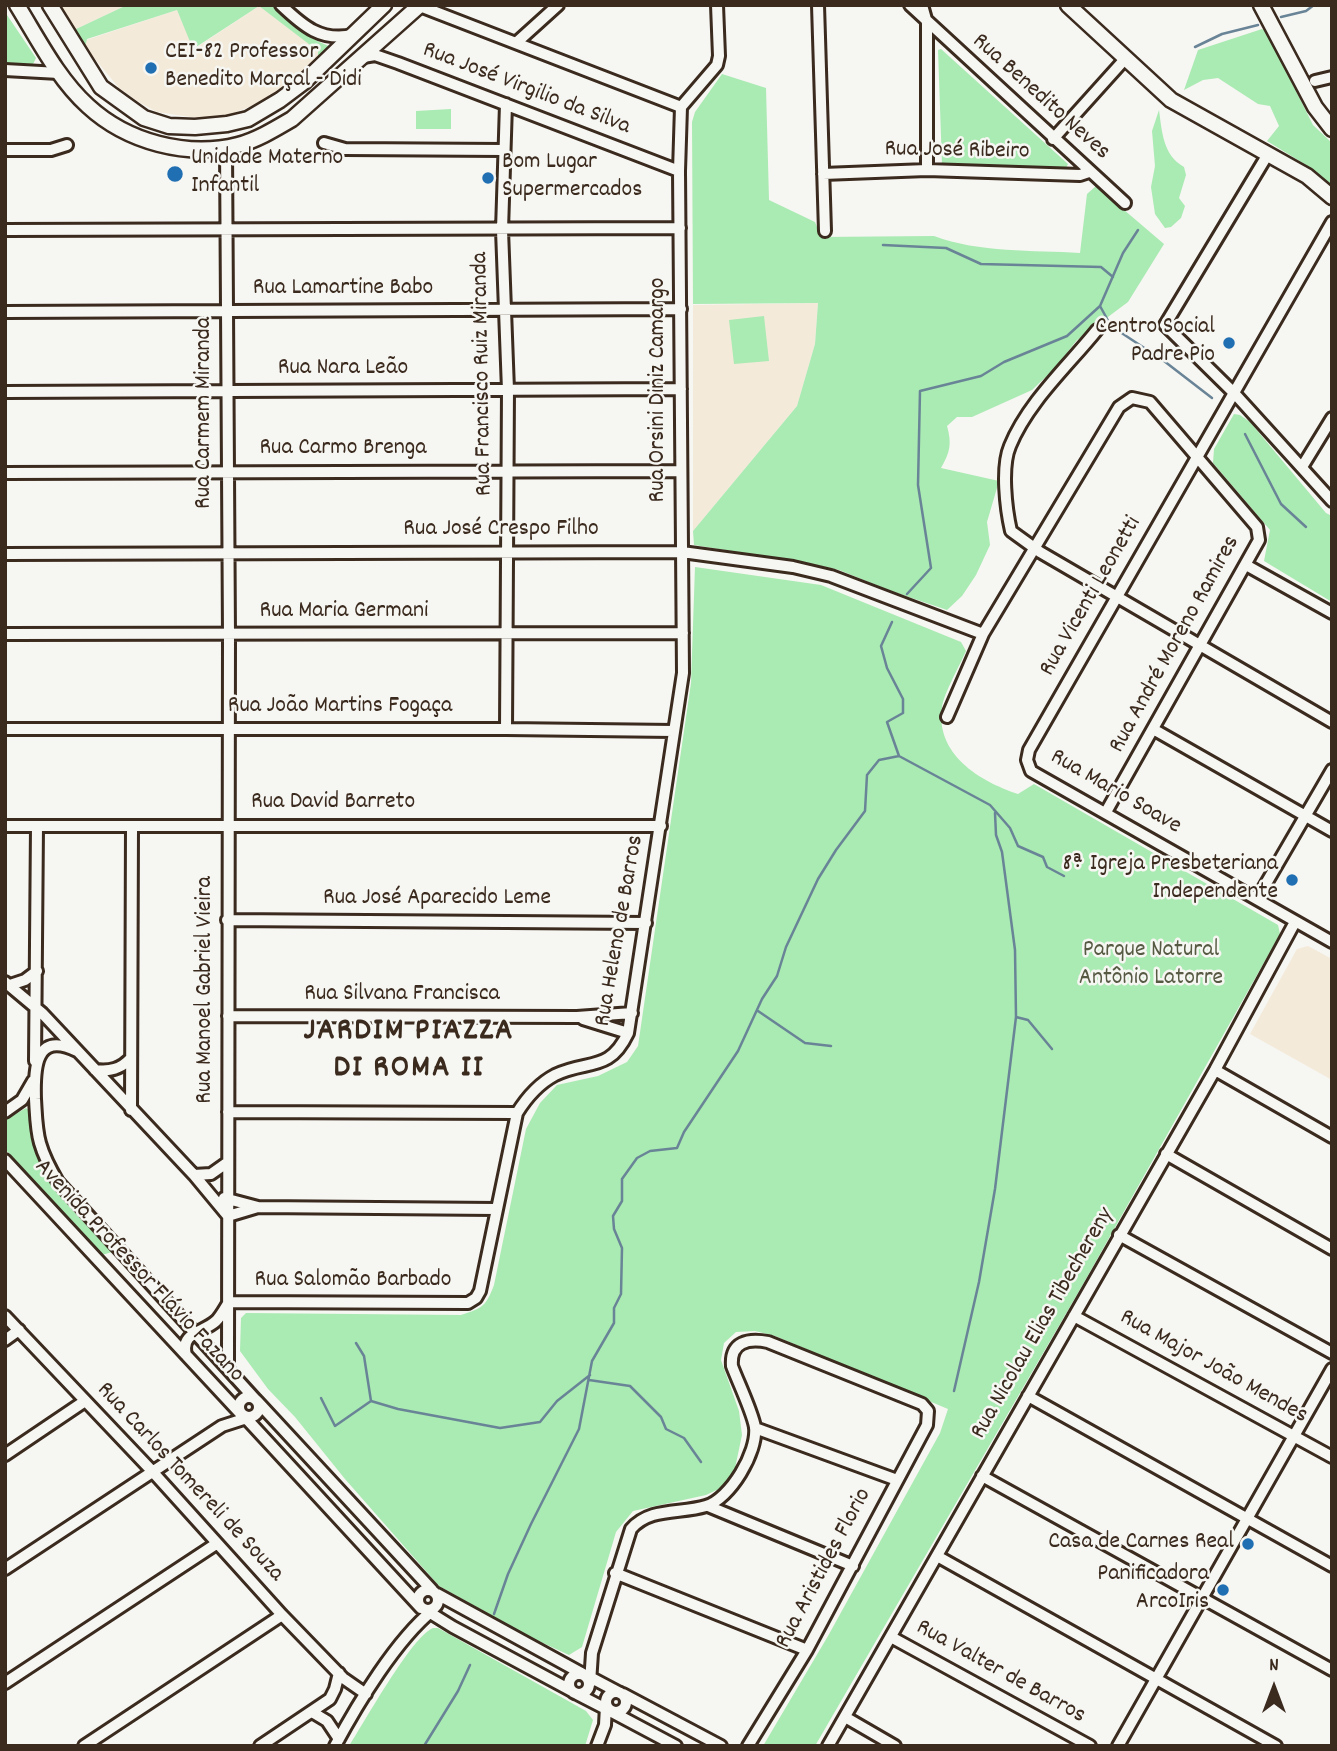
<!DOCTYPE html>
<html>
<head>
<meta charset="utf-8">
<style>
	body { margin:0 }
	#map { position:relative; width:1337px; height:1751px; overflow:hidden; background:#f6f6f2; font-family:Dekko,sans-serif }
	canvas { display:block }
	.frame { position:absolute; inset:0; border:7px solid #3b2a1e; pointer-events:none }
	.north { position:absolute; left:1239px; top:1653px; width:70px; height:70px; -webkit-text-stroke:5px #f6f6f2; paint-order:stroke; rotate:0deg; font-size:19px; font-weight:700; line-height:28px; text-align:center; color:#3b2a1e }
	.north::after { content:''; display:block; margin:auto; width:24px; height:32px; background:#3b2a1e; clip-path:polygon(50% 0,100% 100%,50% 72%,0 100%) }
</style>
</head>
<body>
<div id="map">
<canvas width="1337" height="1751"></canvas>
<div class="frame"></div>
<div class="north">N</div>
</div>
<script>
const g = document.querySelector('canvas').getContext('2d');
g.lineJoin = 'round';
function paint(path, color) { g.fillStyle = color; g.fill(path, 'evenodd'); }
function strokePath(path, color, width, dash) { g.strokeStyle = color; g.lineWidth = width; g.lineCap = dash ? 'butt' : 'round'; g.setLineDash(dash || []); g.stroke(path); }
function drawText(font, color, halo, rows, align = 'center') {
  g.font = font + ' Dekko,sans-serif'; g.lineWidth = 5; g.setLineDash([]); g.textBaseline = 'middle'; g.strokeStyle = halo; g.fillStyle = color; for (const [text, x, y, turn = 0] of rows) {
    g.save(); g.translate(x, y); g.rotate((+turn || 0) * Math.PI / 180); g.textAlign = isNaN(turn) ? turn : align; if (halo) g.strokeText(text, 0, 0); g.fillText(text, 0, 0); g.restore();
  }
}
paint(new Path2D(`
	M 60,5 L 127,5 L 74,30 Z
	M 259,6 L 319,51 L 318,61 L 267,100 L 229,115 L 197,118 L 157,112 L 137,101 L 119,88 L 85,47 L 86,40 L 177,10 L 194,49 Z
	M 818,303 L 815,344 L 797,406 L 693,531 L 693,305 Z
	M 1308,946 L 1332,959 L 1332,1080 L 1250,1034 L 1297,949 Z`), '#f4eada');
paint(new Path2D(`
	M 127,5 L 274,5 L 297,26 L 317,41 L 331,47 L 318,61 L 318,51 L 259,6 L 193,49 L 177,10 L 87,39 L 85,47 L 74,30 Z
	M 5,12 L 36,58 L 33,64 L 5,64 Z
	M 1262,29 L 1266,31 L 1313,125 L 1332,143 L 1332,187 L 1306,165 L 1267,141 L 1279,126 L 1270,106 L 1258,104 L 1218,78 L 1203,80 L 1184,90 L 1198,50 Z
	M 941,49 L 1068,164 L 1066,168 L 942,165 L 938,50 Z
	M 722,74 L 766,88 L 769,200 L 815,222 L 821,237 L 934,236 C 979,253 1033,250 1080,253 L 1087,194 L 1096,186 L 1164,244 L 1128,302 L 1077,340 L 1055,368 L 1032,390 L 972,417 L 957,417 L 947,426 C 952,444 950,452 941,468 L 999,481 L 987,522 L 990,545 L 976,575 L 962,596 L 947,610 L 891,591 L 839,570 L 817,565 L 694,545 L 693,531 L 797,406 L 815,344 L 818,303 L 693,304 L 692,122 L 695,112 Z
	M 451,109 L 451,129 L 416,129 L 416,111 Z
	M 1159,110 C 1162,132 1163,155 1184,167 L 1186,175 L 1179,198 L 1185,206 L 1181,218 L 1171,227 L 1165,228 L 1155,214 L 1151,187 L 1155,166 L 1152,131 Z
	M 764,316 L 769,361 L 734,364 L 729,320 Z
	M 1234,414 L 1240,415 L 1250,422 L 1326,513 L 1332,516 L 1332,602 L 1264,561 L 1270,530 L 1213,463 L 1214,449 Z
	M 695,567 L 821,585 L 961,642 L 966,651 C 960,665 944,693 942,707 C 935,754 979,781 1018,794 L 1034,784 L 1278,925 L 1280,934 L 1082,1286 L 815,1746 L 763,1746 L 828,1636 L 940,1433 L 948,1409 L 775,1336 L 755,1331 L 736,1332 L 724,1343 L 721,1360 L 739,1411 L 742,1435 L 735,1468 L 723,1487 L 706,1495 L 633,1511 L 616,1532 L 582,1647 L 569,1655 L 532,1638 L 439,1586 L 345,1479 L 295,1417 L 268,1389 L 240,1351 L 241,1318 L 246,1313 L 461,1315 C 483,1308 486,1306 494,1285 L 526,1129 L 540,1103 L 557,1085 L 598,1076 L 627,1062 L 638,1046 L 691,683 Z
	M 26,1108 L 29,1110 C 32,1124 32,1138 37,1153 C 50,1193 84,1221 112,1252 L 102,1255 L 5,1149 L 5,1120 Z
	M 433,1628 L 438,1628 L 586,1711 L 593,1720 L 585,1746 L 349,1746 C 364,1723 412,1636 433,1628 Z`), '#aaeab3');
strokePath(new Path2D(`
	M 1281,17 L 1306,11 L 1314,5
	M 1195,47 L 1222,34 L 1258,25
	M 883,245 L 946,248 L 981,264 L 1101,267 L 1113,277
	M 1100,306 L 1111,326 L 1164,361 L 1212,398
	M 1245,434 L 1281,504 L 1306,527
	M 907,594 L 931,568 L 918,485 L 920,391 L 981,376 L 1004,362 L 1067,336 L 1100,306 L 1123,253 L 1138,230
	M 899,756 L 990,805 L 1010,828 L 1018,846 L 1043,857 L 1047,867 L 1064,876
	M 758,1011 L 805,1043 L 831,1046
	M 1016,1017 L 1028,1020 L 1052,1049
	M 356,1343 L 364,1356 L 371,1401 L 398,1409 L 500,1428 L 540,1422 L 557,1401 L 590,1375
	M 589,1380 L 630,1386 L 661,1417 L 666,1429 L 684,1438 L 701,1462
	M 954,1391 L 979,1282 L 995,1189 L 1016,1017 L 1015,950 L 1002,852 L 996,835 L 995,813
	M 321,1398 L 335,1426 L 371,1401
	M 494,1614 L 508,1574 L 531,1524 L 579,1429 L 592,1361 L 614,1323 L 614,1308 L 621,1294 L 622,1248 L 614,1229 L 613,1216 L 622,1201 L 622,1179 L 637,1158 L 650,1151 L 677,1148 L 684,1132 L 738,1051 L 762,999 L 777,976 L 786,947 L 818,879 L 836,850 L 865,811 L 867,775 L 879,760 L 899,756 L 887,722 L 903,713 L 903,699 L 887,668 L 881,646 L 892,622
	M 424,1746 L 458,1691 L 470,1665`), '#698496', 2.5);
const minor = new Path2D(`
	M 281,5 C 303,26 321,42 353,35
	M 818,5 L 825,231
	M 910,5 L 1125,203
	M 922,5 L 927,23 L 927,170
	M 420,6 L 681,107 L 717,65 L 719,56 L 717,5
	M 516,43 L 558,5
	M 363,57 L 375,55 L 398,63 L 679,171
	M 5,70 L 59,73
	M 1315,81 L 1332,77
	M 506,104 L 502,230 L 508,390 L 506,729
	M 1053,139 L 1125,59
	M 324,143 L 345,149 L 504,150
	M 226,147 L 229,634 L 228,1368
	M 5,150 L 51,150 L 67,145
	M 1268,154 L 1165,325 L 1235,394 L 1332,501
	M 823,174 L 927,170 L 1080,175 L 1089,172
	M 1332,222 L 1029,750 L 1027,760 L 1031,771 L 1332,942
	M 5,230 L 680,228
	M 5,312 L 681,309
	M 1097,330 C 1068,366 1028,402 1010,446 C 1001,467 1006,509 1011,531 L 1040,552 L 1332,722
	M 5,392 L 681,389
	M 1302,467 L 1332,418
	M 5,473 L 681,471
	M 5,554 L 682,552 L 793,567 L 831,576 L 983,634
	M 1246,565 L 1332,613
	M 5,634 L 683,633
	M 947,717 L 983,634 L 1119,407 L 1132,398 L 1150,402 L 1257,527 L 1259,540 L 1106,812
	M 5,729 L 506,729 L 674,731
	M 1153,729 L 1332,831
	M 5,826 L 661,826
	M 1257,899 L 1332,770
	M 227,920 L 646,923
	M 5,982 L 42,1013 L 194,1175 L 228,1216 L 258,1207
	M 10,985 L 25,980 L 37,971
	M 228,1016 L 577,1017 L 632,1013
	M 583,1019 L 628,1033
	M 77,1051 C 35,1031 34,1068 35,1099 C 36,1114 36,1129 40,1143 C 44,1157 51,1170 58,1182 L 255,1399
	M 35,1061 L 37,826
	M 95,1070 C 110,1072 121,1069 131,1058
	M 1215,1070 L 1332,1137
	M 131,1110 L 132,826
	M 5,1112 L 22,1100 L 33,1081
	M 228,1112 L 517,1113
	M 1166,1154 L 1332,1249
	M 5,1160 L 240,1413
	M 194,1175 L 211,1174 L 228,1162
	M 224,1198 L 258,1207 L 496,1209
	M 1119,1235 L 1332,1353
	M 229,1302 L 468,1303 L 476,1298 L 480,1291 L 517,1113 C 527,1097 538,1084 555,1075 C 588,1059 609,1073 628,1033 L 683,673 L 679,171 L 681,107
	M 5,1316 L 152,1471 L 282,1615 L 343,1678 L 366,1694
	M 1074,1316 L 1332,1457
	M 5,1340 L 19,1330
	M 186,1355 C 180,1332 203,1333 216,1321 C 221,1316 225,1308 229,1302
	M 1028,1396 L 1332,1566
	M239 1407a10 10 0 1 1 20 0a10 10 0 1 1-20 0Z
	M 257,1401 L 432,1590
	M 244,1416 L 421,1608
	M 755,1428 L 897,1480
	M 5,1455 L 85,1401
	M 982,1476 L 1332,1670
	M 708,1506 L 853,1566
	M 937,1556 L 1276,1746
	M 5,1569 L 222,1426 L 250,1417
	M 615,1573 L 807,1650
	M418 1600a10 10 0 1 1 20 0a10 10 0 1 1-20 0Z
	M 437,1594 L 583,1674
	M 424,1609 L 453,1627 L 572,1691
	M 891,1637 L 1090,1746
	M569 1684a10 10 0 1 1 20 0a10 10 0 1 1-20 0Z
	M 586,1675 L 620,1693
	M 5,1683 L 216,1544
	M 590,1683 L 592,1653 L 631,1529 C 650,1507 680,1514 706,1506 C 730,1499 758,1452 755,1427 C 752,1411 738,1382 732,1366 C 730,1342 748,1338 768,1342 L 922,1404 L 928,1411 L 927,1425 L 807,1650 L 748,1746
	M606 1702a10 10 0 1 1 20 0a10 10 0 1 1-20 0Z
	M 577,1694 L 610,1711
	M 623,1694 L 721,1746
	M 312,1712 L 327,1721 L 339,1739
	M 612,1712 L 676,1746
	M 845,1717 L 895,1746
	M 84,1746 L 282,1615
	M 260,1746 L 330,1699 L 335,1689 L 339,1673
	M 335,1746 C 358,1703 396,1640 433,1610
	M 597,1746 L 605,1725 L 606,1706
	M 828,1746 L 1215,1070 L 1295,922
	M 1118,1746 L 1332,1369`);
const major = new Path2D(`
	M 17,5 C 38,39 58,79 88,106 C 127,142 187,158 238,145 C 257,140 275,129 292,119 L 420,5
	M 50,5 L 101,87 L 144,118 L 169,126 L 195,127 L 227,124 L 248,119 L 280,100 L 304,82 L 384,5
	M 1068,5 L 1171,100 L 1307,176 L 1332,197
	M 1261,5 L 1315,107 L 1332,129`);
strokePath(minor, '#3b2a1e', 16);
strokePath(major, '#3b2a1e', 19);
strokePath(minor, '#f6f6f2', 10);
strokePath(major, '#f6f6f2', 14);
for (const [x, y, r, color] of [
	[151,68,7,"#1f6fb2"],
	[175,174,9,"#1f6fb2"],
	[488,178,7,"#1f6fb2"],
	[1229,343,7,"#1f6fb2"],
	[1292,880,7,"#1f6fb2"],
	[1248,1544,7,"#1f6fb2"],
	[1223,1590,7,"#1f6fb2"]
]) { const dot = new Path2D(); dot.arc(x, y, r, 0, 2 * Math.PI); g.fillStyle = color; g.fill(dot); strokePath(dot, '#f6f6f2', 2.5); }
drawText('24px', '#3b2a1e', '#f6f6f2', [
	["CEI-82 Professor",165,54,"left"],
	["Benedito Marçal - Didi",165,82,"left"],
	["Unidade Materno",191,160,"left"],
	["Infantil",191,188,"left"],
	["Bom Lugar",502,164,"left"],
	["Supermercados",502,192,"left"],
	["Centro Social",1215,329],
	["Padre Pio",1215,357],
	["8ª Igreja Presbeteriana",1278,866],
	["Independente",1278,894],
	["Casa de Carnes Real",1234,1544],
	["Panificadora",1209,1576],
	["ArcoIris",1209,1604]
], 'right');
drawText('24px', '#3b2a1e', '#f6f6f2', [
	["Rua José Virgilio da Silva",526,90,21],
	["Rua Benedito Neves",1040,98,42],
	["Rua José Ribeiro",957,152,1],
	["Rua Lamartine Babo",343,290],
	["Rua Nara Leão",343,370],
	["Rua Francisco Ruiz Miranda",484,374,-91],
	["Rua Orsini Diniz Camargo",660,390,-90],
	["Rua Carmem Miranda",206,413,-90],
	["Rua Carmo Brenga",343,450],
	["Rua José Crespo Filho",501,531],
	["Rua Vicenti Leonetti",1092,597,-60],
	["Rua Maria Germani",344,613],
	["Rua André Moreno Ramires",1176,645,-61],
	["Rua João Martins Fogaça",340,708],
	["Rua Mario Soave",1115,793,30],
	["Rua David Barreto",333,804],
	["Rua José Aparecido Leme",437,900],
	["Rua Heleno de Barros",621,931,-80],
	["Rua Manoel Gabriel Vieira",207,990,-90],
	["Rua Silvana Francisca",402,996],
	["Avenida Professor Flávio Fazano",138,1272,47],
	["Rua Salomão Barbado",353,1282],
	["Rua Nicolau Elias Tibechereny",1044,1324,-60],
	["Rua Major João Mendes",1213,1368,29],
	["Rua Carlos Tomereli de Souza",189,1483,47],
	["Rua Aristides Florio",825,1569,-62],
	["Rua Valter de Barros",1000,1673,29]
]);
drawText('24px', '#575a43', '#f6f6f2', [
	["Parque Natural",1151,952],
	["Antônio Latorre",1151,980]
]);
g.letterSpacing = '2px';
drawText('bold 32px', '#3b2a1e', '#f6f6f2', [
	["JARDIM PIAZZA",409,1034],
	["DI ROMA II",409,1071]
]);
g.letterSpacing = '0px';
</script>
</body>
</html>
